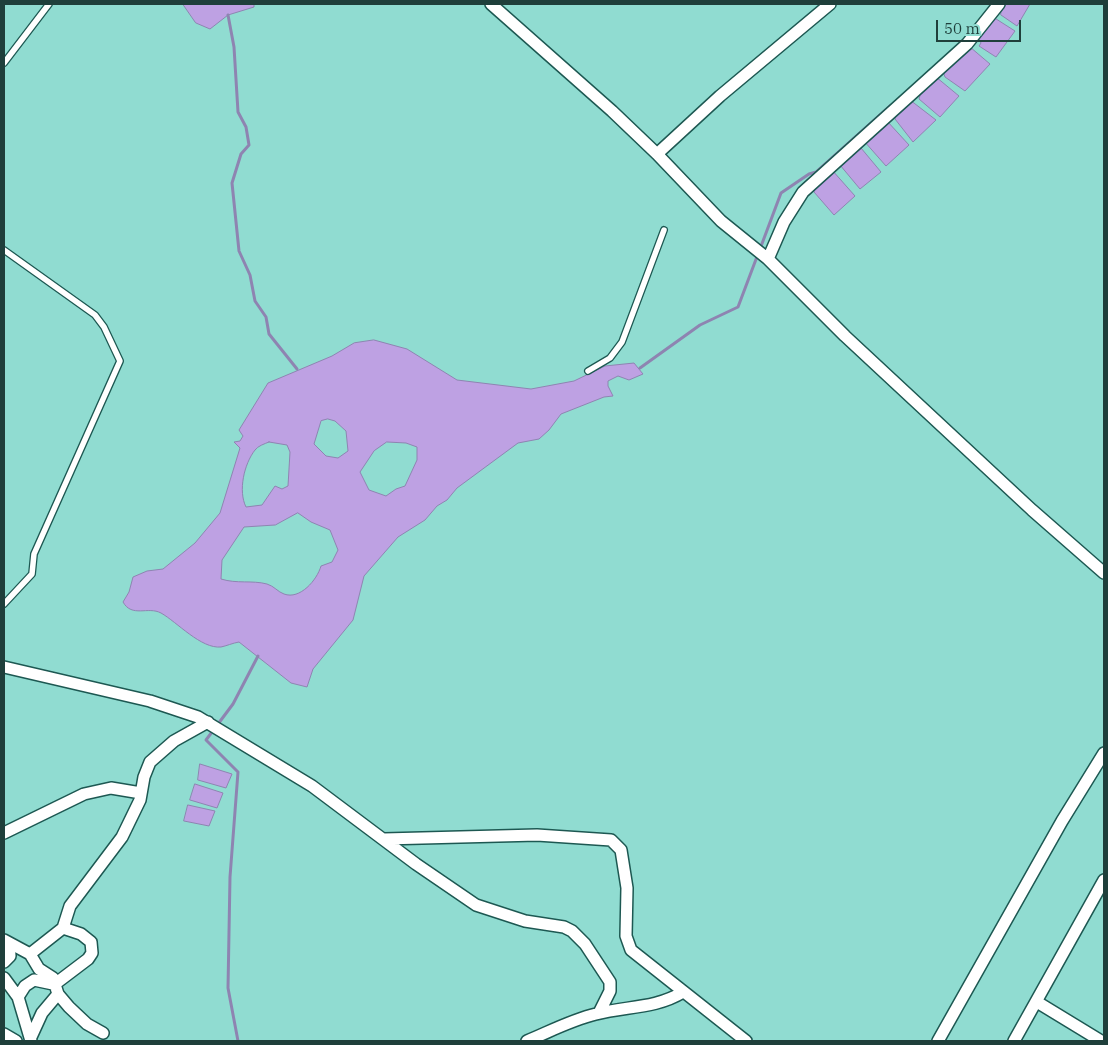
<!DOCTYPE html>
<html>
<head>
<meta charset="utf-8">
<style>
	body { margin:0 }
	#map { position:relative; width:1108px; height:1045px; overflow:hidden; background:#90dcd1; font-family:"IBM Plex Serif",serif }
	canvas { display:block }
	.frame { position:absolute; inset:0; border:5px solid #1f3f3b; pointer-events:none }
	.scale { position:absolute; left:936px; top:20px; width:85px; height:22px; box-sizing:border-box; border:2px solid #1f3f3b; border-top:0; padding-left:6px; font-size:15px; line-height:18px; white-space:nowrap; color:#1f3f3b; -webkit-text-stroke:4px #90dcd1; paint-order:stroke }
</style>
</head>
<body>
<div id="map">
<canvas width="1108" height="1045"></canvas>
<div class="frame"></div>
<div class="scale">50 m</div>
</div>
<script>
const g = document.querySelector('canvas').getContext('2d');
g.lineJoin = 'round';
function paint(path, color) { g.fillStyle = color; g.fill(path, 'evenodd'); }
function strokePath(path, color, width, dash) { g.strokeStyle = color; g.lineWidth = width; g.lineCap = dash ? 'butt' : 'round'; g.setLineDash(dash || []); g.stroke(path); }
const water = new Path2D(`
	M 183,4 L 254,4 L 254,7 L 228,15 L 210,29 L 196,23 Z
	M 1002,4 L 1030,4 L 1017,26 L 1001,15 Z
	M 993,17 L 1015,31 L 996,57 L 979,46 L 981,43 L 977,35 Z
	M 970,47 L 990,64 L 965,91 L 945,77 L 943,71 Z
	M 936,77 L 959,96 L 940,117 L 919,99 L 921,92 Z
	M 910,100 L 936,120 L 913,142 L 895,119 L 895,112 Z
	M 887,121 L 909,145 L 886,166 L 864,141 Z
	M 861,148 L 881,172 L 860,189 L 840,165 Z
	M 832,170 L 855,196 L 834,215 L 814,192 L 814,187 Z
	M 374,340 L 407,349 L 457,380 L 531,389 L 574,381 L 605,366 L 634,363 L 643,374 L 629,380 L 618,376 L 608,381 L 608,386 L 613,396 L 604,397 L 561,414 L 549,430 L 539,439 L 518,443 L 457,488 L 447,500 L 437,506 L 425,520 L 398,537 L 364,576 L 353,620 L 313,669 L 307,687 L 291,683 L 239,642 C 233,643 226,646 221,647 C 201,649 177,622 161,613 C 148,606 132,618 123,602 L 129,592 L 133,577 L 147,571 L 163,569 L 195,543 L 220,513 L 240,448 L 234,442 L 240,441 L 243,436 L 239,430 L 268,383 L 332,356 L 354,343 ZM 328,419 L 335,421 L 346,431 L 348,451 L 338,458 L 326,456 L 314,444 L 321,421 ZM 269,442 L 287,445 L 290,452 L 288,486 L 282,489 L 275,486 L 262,505 L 246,507 C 238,491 244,464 255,450 C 258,446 264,444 269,442 ZM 387,442 L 406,443 L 417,447 L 417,460 L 405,486 L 396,489 L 386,496 L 369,490 L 360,472 L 374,451 ZM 298,513 L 311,522 L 330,530 L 338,550 L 332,562 L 321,566 C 317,580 300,600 284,594 C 278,592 274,586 267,584 C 252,580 237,584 221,579 L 222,560 L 244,527 L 275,525 Z
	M 200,764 L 232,774 L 226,788 L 198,780 Z
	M 195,784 L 223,793 L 217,808 L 190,800 Z
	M 188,805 L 215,811 L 209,826 L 184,821 Z`);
paint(water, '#bea1e3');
strokePath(water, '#8e84b1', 1);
strokePath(new Path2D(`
	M 228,15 L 234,47 L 238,112 L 246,127 L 249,145 L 241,154 L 232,183 L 239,251 L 250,275 L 255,301 L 266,317 L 269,334 L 297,369
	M 760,249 L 781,193 L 809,174 L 816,172 L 891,105
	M 640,368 L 700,325 L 738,307 L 758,254
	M 238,1041 L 228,988 L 230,877 L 238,772 L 206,740 L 233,704 L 258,656`), '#8e84b1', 3);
const service = new Path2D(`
	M 4,63 L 49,4
	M 4,250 L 95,315 L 104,327 L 120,361 L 34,554 L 32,574 L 4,604
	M 588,371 L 610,358 L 622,342 L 664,230`);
const minor = new Path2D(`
	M 491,4 L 612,111 L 657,154 L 721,221 L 768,259 L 845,336 L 1032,510 L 1104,573
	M 657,154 L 720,96 L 830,4
	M 768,259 L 784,222 L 803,192 L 967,44 L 999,4
	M 4,667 L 150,701 L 198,717 L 312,786 L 416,864 L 476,905 L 525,921 L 564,927 L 572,931 L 585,944 L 610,982 L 610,991 L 599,1013
	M 4,833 L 84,794 L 111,788 L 141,793
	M 384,839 L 537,835 L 611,840 L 621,850 L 627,888 L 626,936 L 631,950 L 746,1041
	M 63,928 L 70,906 L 122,837 L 140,800 L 144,777 L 150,762 L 174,741 L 208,722
	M 4,940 L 30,954 L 39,969 L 53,978 L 58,994 L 69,1007 L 87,1024 L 103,1033
	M 30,954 L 63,928 L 81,934 L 91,942 L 92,953 L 88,959 L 55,984
	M 4,962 L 10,956 L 9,944
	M 4,978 L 18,997 L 31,1041
	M 18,997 L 25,986 L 34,980 L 53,984
	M 1037,1002 L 1101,1041
	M 4,1034 L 16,1041
	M 31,1037 L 42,1013 L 58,994
	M 527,1041 C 551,1031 571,1020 596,1014 C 626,1006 655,1009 683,992
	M 938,1041 L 1062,821 L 1104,753
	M 1014,1041 L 1104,880`);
strokePath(service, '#1d5852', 8);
strokePath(minor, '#1d5852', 14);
strokePath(service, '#fff', 5.5);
strokePath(minor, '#fff', 11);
</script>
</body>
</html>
